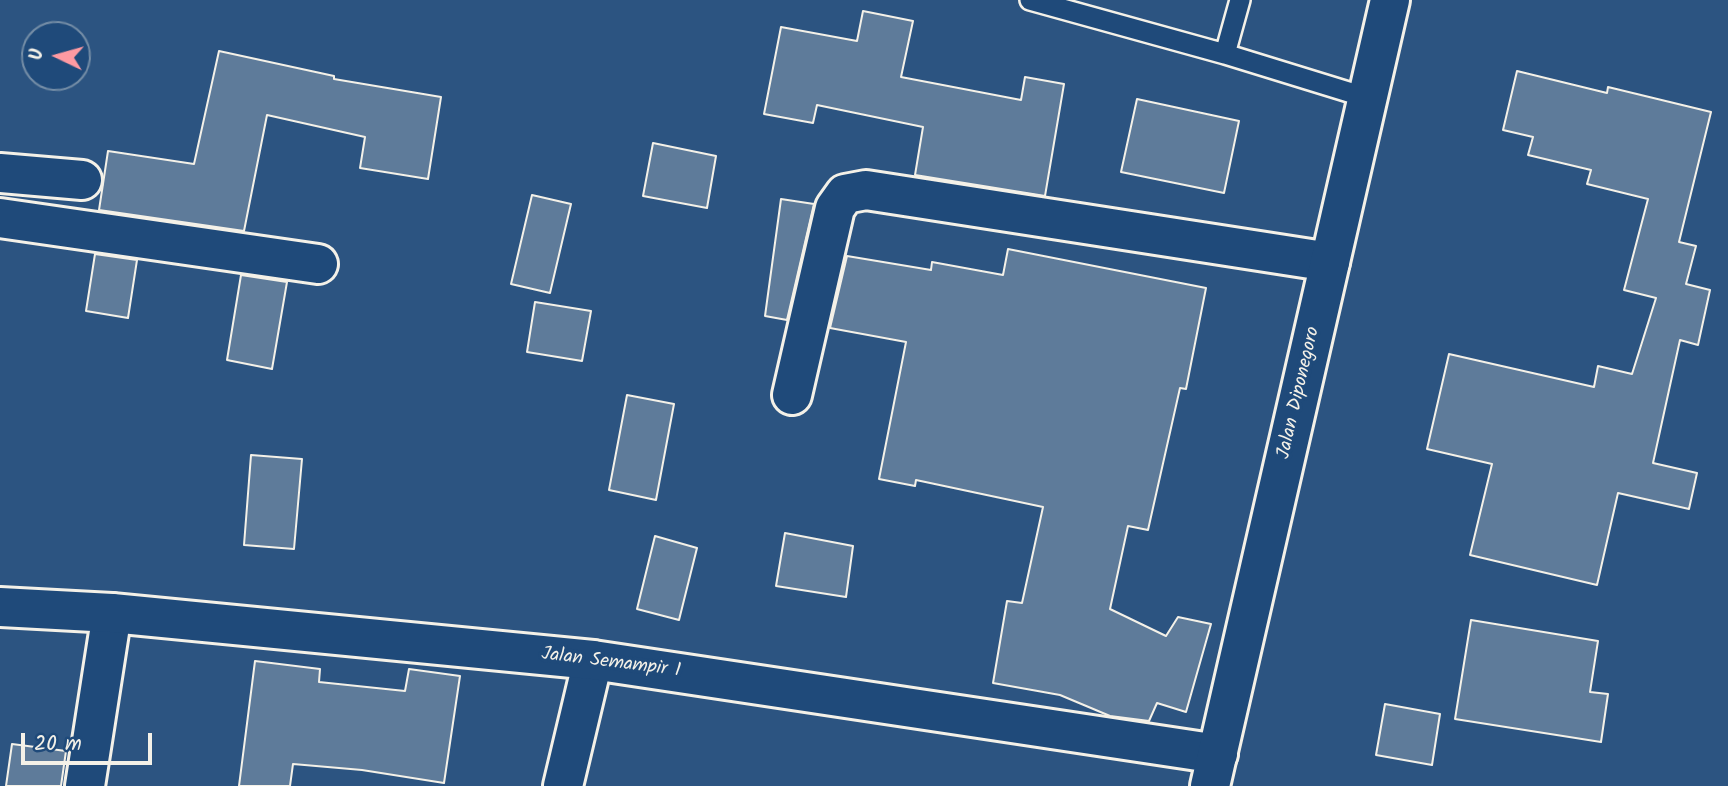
<!DOCTYPE html>
<html>
<head>
<meta charset="utf-8">
<style>
	body { margin:0 }
	#map { position:relative; width:1728px; height:786px; overflow:hidden; background:#2c5481; font-family:Kalam,sans-serif }
	canvas { display:block }
	.north { position:absolute; left:21px; top:21px; width:70px; height:70px; box-sizing:border-box; background:#1f4a7a; border:2px solid #748da6; border-radius:50%; rotate:275deg; font-size:19px; font-weight:700; line-height:28px; text-align:center; color:#f4f1e8 }
	.north::after { content:''; display:block; margin:auto; width:24px; height:32px; background:#ff9aa2; clip-path:polygon(50% 0,100% 100%,50% 72%,0 100%) }
	.scale { position:absolute; left:21px; top:733px; width:131px; height:32px; box-sizing:border-box; border:4px solid #f4f1e8; border-top:0; padding-left:9px; font-size:21px; line-height:24px; white-space:nowrap; color:#f4f1e8; -webkit-text-stroke:5px #1f4a7a; paint-order:stroke }
</style>
</head>
<body>
<div id="map">
<canvas width="1728" height="786"></canvas>
<div class="north">U</div>
<div class="scale">20 m</div>
</div>
<script>
const g = document.querySelector('canvas').getContext('2d');
g.lineJoin = 'round';
function paint(path, color) { g.fillStyle = color; g.fill(path, 'evenodd'); }
function strokePath(path, color, width, dash) { g.strokeStyle = color; g.lineWidth = width; g.lineCap = dash ? 'butt' : 'round'; g.setLineDash(dash || []); g.stroke(path); }
function drawText(font, color, halo, rows, align = 'center') {
  g.font = font + ' Kalam,sans-serif'; g.lineWidth = 7; g.setLineDash([]); g.textBaseline = 'middle'; g.strokeStyle = halo; g.fillStyle = color; for (const [text, x, y, turn = 0] of rows) {
    g.save(); g.translate(x, y); g.rotate((+turn || 0) * Math.PI / 180); g.textAlign = isNaN(turn) ? turn : align; if (halo) g.strokeText(text, 0, 0); g.fillText(text, 0, 0); g.restore();
  }
}
const building = new Path2D(`
	M 863,11 L 913,21 L 901,77 L 1021,100 L 1025,77 L 1064,84 L 1045,196 L 915,175 L 923,127 L 817,105 L 813,123 L 764,114 L 781,27 L 857,41 Z
	M 219,51 L 334,76 L 334,79 L 441,97 L 428,179 L 360,168 L 365,137 L 267,115 L 244,231 L 99,210 L 108,151 L 194,164 Z
	M 1517,71 L 1607,93 L 1608,87 L 1711,112 L 1679,242 L 1696,246 L 1686,284 L 1710,290 L 1698,345 L 1680,340 L 1653,463 L 1697,473 L 1689,509 L 1618,493 L 1597,585 L 1470,555 L 1492,464 L 1427,449 L 1449,354 L 1594,387 L 1598,366 L 1632,374 L 1656,298 L 1624,290 L 1648,199 L 1587,184 L 1591,170 L 1528,155 L 1533,137 L 1503,130 Z
	M 1137,99 L 1239,121 L 1224,193 L 1121,172 Z
	M 653,143 L 716,156 L 707,208 L 643,196 Z
	M 532,195 L 571,204 L 550,293 L 511,284 Z
	M 781,199 L 814,204 L 787,320 L 765,316 Z
	M 1008,249 L 1206,288 L 1186,389 L 1180,388 L 1148,530 L 1128,526 L 1110,609 L 1166,636 L 1178,617 L 1211,624 L 1186,712 L 1157,703 L 1149,721 L 1110,716 L 1060,695 L 993,683 L 1007,601 L 1022,603 L 1043,507 L 916,480 L 915,486 L 879,479 L 906,342 L 830,328 L 847,256 L 931,270 L 932,262 L 1003,275 Z
	M 95,254 L 137,260 L 128,318 L 86,311 Z
	M 241,275 L 287,282 L 272,369 L 227,360 Z
	M 535,302 L 591,311 L 582,361 L 527,352 Z
	M 627,395 L 674,404 L 656,500 L 609,490 Z
	M 251,455 L 302,459 L 294,549 L 244,545 Z
	M 785,533 L 853,546 L 846,597 L 776,586 Z
	M 655,536 L 697,548 L 679,620 L 637,609 Z
	M 1471,620 L 1598,641 L 1590,692 L 1608,694 L 1601,742 L 1455,719 Z
	M 255,661 L 320,669 L 319,682 L 405,691 L 409,669 L 460,676 L 444,783 L 362,770 L 293,764 L 290,786 L 239,786 Z
	M 1385,704 L 1440,714 L 1432,765 L 1376,755 Z
	M 12,744 L 66,751 L 61,786 L 6,786 Z`);
paint(building, '#5e7b9a');
strokePath(building, '#f4f1e8', 2);
const lane = new Path2D(`
	M 1030,0 L 1225,54 L 1368,98
	M 1225,54 L 1240,0`);
const street = new Path2D(`
	M 0,173 L 82,180
	M 0,218 L 318,264
	M 792,395 L 835,208 L 845,194 L 866,190 L 1330,262
	M 85,786 L 112,613
	M 563,786 L 593,660`);
const secondary = new Path2D(`
	M 0,607 L 112,613 L 593,660 L 1218,754`);
const primary = new Path2D(`
	M 1210,786 L 1390,0`);
strokePath(lane, '#f4f1e8', 24);
strokePath(street, '#f4f1e8', 44);
strokePath(secondary, '#f4f1e8', 44);
strokePath(primary, '#f4f1e8', 44);
strokePath(lane, '#1f4a7a', 19);
strokePath(street, '#1f4a7a', 38);
strokePath(secondary, '#1f4a7a', 38);
strokePath(primary, '#1f4a7a', 38);
drawText('19px', '#f4f1e8', '#1f4a7a', [
	["Jalan Diponegoro",1300,393,-77],
	["Jalan Semampir 1",611,664,7]
]);
</script>
</body>
</html>
